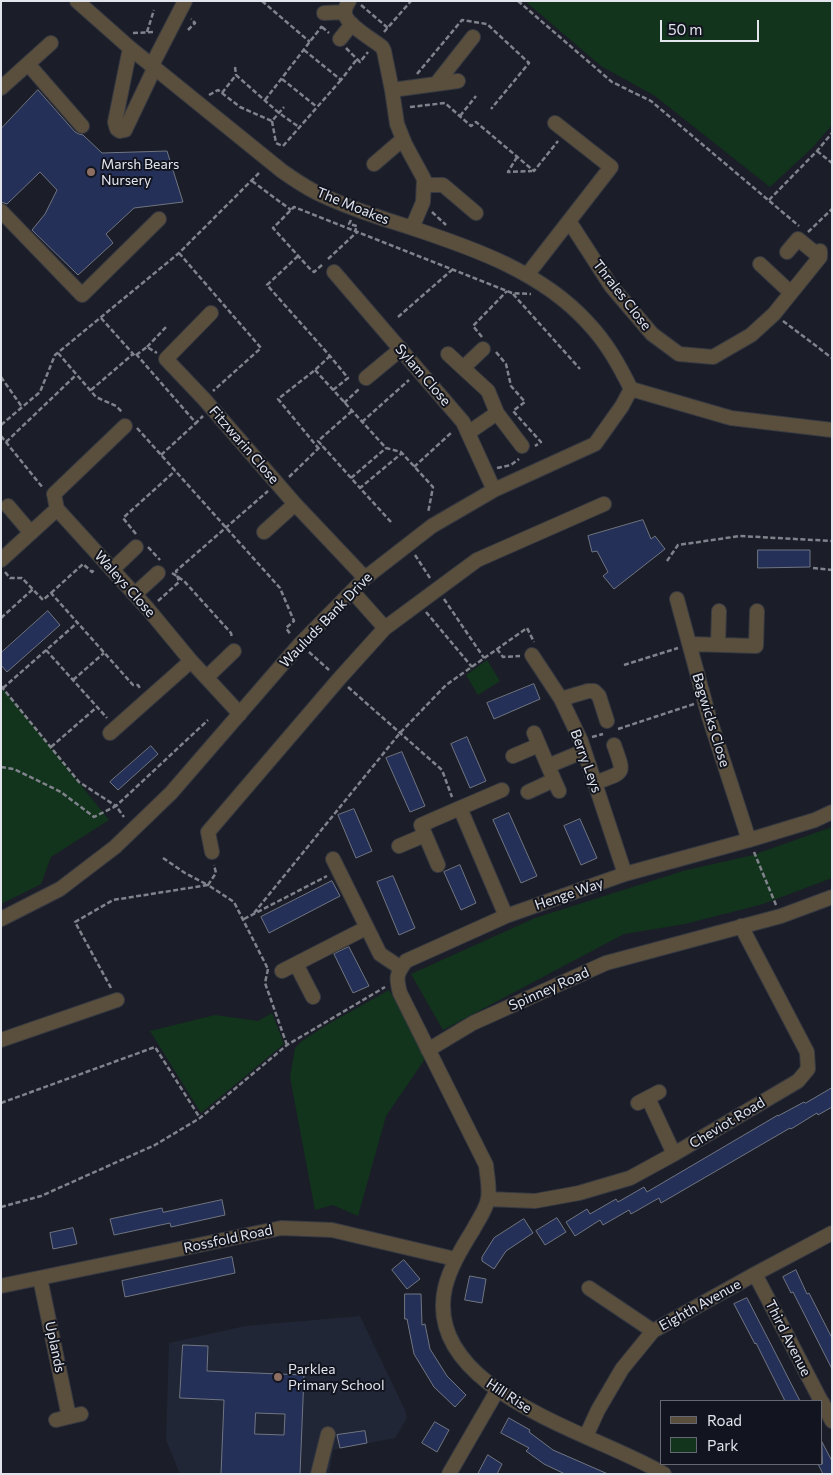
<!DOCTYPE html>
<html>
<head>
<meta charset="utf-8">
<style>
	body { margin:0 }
	#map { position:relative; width:833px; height:1475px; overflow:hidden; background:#1b1e28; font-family:Commissioner,sans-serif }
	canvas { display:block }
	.frame { position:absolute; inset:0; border:2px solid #e2e5ec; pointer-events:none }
	.legend { position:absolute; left:660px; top:1400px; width:162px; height:65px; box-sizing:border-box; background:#12151f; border:1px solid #656871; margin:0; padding:6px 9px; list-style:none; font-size:15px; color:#e2e5ec }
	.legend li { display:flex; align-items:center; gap:10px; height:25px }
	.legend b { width:25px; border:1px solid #656871 }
	.scale { position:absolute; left:660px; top:20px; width:99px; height:22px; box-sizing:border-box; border:2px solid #e2e5ec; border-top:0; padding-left:6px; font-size:15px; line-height:18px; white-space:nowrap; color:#e2e5ec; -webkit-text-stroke:4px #12151f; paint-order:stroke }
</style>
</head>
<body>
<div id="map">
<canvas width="833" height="1475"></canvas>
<div class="frame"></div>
<ul class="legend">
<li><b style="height:6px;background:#5a4e3c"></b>Road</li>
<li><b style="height:14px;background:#12331c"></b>Park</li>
</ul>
<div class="scale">50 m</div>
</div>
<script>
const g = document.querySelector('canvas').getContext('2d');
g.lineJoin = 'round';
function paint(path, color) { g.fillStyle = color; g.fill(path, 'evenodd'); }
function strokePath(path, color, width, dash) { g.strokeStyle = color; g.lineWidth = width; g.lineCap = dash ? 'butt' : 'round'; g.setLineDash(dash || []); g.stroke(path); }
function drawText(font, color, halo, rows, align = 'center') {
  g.font = font + ' Commissioner,sans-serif'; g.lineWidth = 4; g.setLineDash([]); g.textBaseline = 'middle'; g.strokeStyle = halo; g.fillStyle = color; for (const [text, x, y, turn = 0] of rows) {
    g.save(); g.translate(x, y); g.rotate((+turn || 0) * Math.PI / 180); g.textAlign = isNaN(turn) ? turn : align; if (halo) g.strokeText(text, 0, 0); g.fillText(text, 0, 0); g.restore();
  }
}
paint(new Path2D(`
	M 360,1316 L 405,1410 L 407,1418 L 395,1438 L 333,1450 L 329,1474 L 180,1474 L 166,1440 L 169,1343 L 245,1326 Z`), '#202635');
paint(new Path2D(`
	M 525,1 L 832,1 L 832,125 L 813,147 L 770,187 L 655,96 L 601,66 Z
	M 487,660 L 500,681 L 478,695 L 466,675 Z
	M 1,686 L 109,820 L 51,857 L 41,884 L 1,904 Z
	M 832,827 L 832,878 L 763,904 L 685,924 L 624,934 L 443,1030 L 411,974 L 535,918 L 683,871 L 753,855 Z
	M 389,990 L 427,1056 L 386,1116 L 358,1216 L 333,1205 L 315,1210 L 290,1077 L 295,1048 L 302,1041 L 325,1026 Z
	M 272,1013 L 284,1044 L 201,1113 L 150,1031 L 215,1015 L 258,1021 Z`), '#12331c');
const building = new Path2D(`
	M 38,90 L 75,132 L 79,134 L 83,135 L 102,153 L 167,151 L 183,202 L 134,208 L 106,234 L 113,243 L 78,275 L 32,230 L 45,214 L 57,190 L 40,172 L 7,204 L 1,202 L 1,129 Z
	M 643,520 L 651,539 L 655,536 L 665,549 L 614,589 L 603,576 L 608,572 L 597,551 L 592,552 L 588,536 Z
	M 758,550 L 810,550 L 810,567 L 758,568 Z
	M 48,611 L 60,625 L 7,672 L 1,665 L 1,653 Z
	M 534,684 L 540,699 L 494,719 L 487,703 Z
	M 467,737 L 486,781 L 470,788 L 451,744 Z
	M 151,746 L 158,754 L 118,790 L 110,782 Z
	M 402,752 L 425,806 L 410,812 L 386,758 Z
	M 354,809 L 372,851 L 356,858 L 338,815 Z
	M 509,813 L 537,876 L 521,883 L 493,820 Z
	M 580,819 L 597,858 L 581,865 L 564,826 Z
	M 460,865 L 476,903 L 461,910 L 444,872 Z
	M 393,876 L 415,928 L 399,935 L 377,882 Z
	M 332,881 L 340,896 L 269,933 L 261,917 Z
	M 349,947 L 369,986 L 353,993 L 334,954 Z
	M 832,1088 L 832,1107 L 818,1115 L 817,1113 L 791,1129 L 790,1128 L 661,1203 L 659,1198 L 631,1214 L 629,1210 L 603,1225 L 600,1220 L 575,1236 L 566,1222 L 587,1209 L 590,1214 L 616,1199 L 618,1202 L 644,1187 L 647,1192 L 778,1115 L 778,1116 L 804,1102 L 805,1103 Z
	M 222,1200 L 225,1215 L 171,1227 L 170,1223 L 114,1235 L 110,1219 L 162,1208 L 163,1212 Z
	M 557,1218 L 566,1232 L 545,1245 L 536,1231 Z
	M 524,1219 L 533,1233 L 506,1251 L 494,1269 L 482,1261 L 482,1257 L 494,1238 Z
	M 73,1228 L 77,1244 L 53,1249 L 50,1233 Z
	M 232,1257 L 235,1273 L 125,1297 L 122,1281 Z
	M 404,1260 L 420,1279 L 407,1289 L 392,1270 Z
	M 796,1270 L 807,1294 L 809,1293 L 832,1338 L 832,1369 L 793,1292 L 791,1293 L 783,1277 Z
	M 470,1276 L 486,1279 L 482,1303 L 465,1300 Z
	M 405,1294 L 421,1294 L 422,1325 L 425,1324 L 430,1349 L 447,1376 L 466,1395 L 455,1407 L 434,1387 L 414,1354 L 407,1319 L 405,1319 Z
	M 747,1298 L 779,1360 L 800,1401 L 785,1401 L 756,1343 L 755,1344 L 734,1304 Z
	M 183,1345 L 208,1346 L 207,1371 L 304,1375 L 300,1474 L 221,1474 L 224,1400 L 180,1398 ZM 256,1413 L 285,1414 L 284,1435 L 255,1434 Z
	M 509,1418 L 530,1430 L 529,1432 L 553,1450 L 608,1474 L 565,1474 L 544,1464 L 526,1451 L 529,1448 L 501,1433 Z
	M 435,1422 L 449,1430 L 437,1452 L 422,1443 Z
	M 365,1431 L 367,1443 L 340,1448 L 337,1435 Z
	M 822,1442 L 832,1461 L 832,1474 L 823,1474 L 818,1464 L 822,1464 Z
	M 488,1455 L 502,1464 L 497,1474 L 478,1474 Z`);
paint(building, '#243058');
strokePath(building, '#707581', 1);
const minor = new Path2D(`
	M 77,1 L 130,48 L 282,171 C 295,180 309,190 324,196 C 351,209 381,218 409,227 C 473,248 542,272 588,323 C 607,343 619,365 631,389
	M 349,1 C 346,6 343,12 346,17 C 352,28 372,39 382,47 L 384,51 L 392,90 L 397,124 L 405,144 L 424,179 L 423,202 L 412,228
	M 324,13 L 345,12
	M 340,39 L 352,24
	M 130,48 L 115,122 L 117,129 L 120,131 L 125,130 L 155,67
	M 28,64 L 82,126
	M 152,65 L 185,1
	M 436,84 L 473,37
	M 1,88 L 51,43
	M 392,90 L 458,81
	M 374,164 L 403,139
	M 424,185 L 443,185 L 476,213
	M 1,211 L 82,295 L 159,219
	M 569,221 L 611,286 L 652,334 L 679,354 L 713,357 L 751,335 L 774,314 L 820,257 L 820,251
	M 787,252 L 798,239 L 820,257
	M 760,264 L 791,293
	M 334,272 L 463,422 L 494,490
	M 527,275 L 611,167 L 555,123
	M 211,313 L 166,359 L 204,399 L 295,504 L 365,578
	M 448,354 L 488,391 L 497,413 L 522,446
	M 463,368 L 483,349
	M 366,378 L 401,349
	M 631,389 L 731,418 L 832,430
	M 125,426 L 54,494 L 57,509 L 148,609 L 191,661 L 240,714
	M 468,433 L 497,413
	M 8,506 L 31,533
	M 264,532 L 295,504
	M 1,560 L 57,509
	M 112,570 L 136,547
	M 352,591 L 385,628
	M 135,594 L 158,573
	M 677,599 L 709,717 L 749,840
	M 690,644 L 756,646 L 757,611
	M 718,645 L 719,611
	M 532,655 L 561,699 L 581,741 L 625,874
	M 207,677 L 234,651
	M 561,699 L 588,691 L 594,691 L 599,696 L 607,721
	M 110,733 L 191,661
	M 534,733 L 548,766
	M 513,756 L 539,745
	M 595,783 C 625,771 625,776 614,745
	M 559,791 L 548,766 L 584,751
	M 528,792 L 554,780
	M 460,808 L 502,790
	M 399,846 L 425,835
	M 212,852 L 208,832 L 339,679 L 385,628 L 477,560 L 604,504
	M 333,859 L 380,954 L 401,968
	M 438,865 L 421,825 L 460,808 L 506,916
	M 1,919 L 60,889 L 115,847 L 171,793 L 300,644 L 365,578 L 432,526 L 494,490 L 595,444 L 622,406 L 631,389
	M 296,964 L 313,997
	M 282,971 L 366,928
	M 1,1040 L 117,1000
	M 428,1050 L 473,1023 L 606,963 L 781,916 L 832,897
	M 648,1098 L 674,1154
	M 638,1103 L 659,1092
	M 488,1199 L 535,1201 L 579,1193 L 630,1178 L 674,1154 L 798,1081 L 808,1069 L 807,1052 L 741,926
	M 755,1274 L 821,1401
	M 40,1278 L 69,1417
	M 1,1286 L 281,1228 L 332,1230 L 455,1259
	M 589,1288 L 653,1331
	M 822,1402 L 832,1421
	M 56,1420 L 81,1414
	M 586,1436 L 598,1410 L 622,1369 L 653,1331 L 755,1274 L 832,1233
	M 318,1474 L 328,1434
	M 449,1474 L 497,1391
	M 664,1474 C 599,1434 422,1392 445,1288 C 450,1267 462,1248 473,1230 C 478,1220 486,1210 488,1199 C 490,1188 487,1176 486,1165 L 400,993 C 396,978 396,974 406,961 L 506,916 L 625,874 L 749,840 L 815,820 L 832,812`);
strokePath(minor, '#373a43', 16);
strokePath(new Path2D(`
	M 262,1 L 310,42
	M 518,1 L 612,82 L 651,101 L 799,226
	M 361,5 L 388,28
	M 322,27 L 329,33
	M 188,30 L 195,23 L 191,19
	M 147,32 L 154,10
	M 384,32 L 411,1
	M 133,33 L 155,32
	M 346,48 L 360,62 L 368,52
	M 304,50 L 341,80 L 357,59
	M 235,67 L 236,75
	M 417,74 L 462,20 L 487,24 L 529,63 L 491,109
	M 282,79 L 317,107
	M 222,93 L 236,75 L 279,113 L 299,127
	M 209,95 L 218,90 L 240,107 L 272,121 L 284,107
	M 265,100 L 322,26
	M 410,107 L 445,103 L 471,126 L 476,122 L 534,171 L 558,141
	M 460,116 L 476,96
	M 272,121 L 276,143 L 283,146 L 341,80
	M 817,151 L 832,163
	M 517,157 L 508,172 L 532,171
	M 252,181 L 291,210
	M 769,200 L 817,151 L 832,133
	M 432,212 L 446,225
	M 351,220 L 349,224 L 357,226 L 355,231
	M 808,232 L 832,209
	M 179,253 L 261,348 L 213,391
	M 298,256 L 267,285 L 330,356 L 348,378 L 333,390
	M 328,259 L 357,232
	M 322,265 L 314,272 L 311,270 L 273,228 L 294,207 L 512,293 L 531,294
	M 513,294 L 580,369
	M 398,317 L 453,269
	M 101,318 L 135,356 L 147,347 L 157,353
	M 783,321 L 832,358
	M 482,337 L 473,326 L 507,291
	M 147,347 L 167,326
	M 496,352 L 506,364 L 511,386 L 525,402 L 513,411 L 541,442 L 535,446
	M 58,353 L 96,397 L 116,406 L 123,413
	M 136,354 L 196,423 L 203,416
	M 315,370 L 386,448 L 401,452 L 433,487 L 428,513
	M 1,377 L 22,407
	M 91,390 L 133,354
	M 344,403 L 359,389
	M 352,411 L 318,441 L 360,488
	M 362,422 L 409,380
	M 1,425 L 40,392 L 55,355 L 179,253 L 259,173
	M 137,428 L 280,588 L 294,621 L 286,628 L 291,635
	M 1,436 L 43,488
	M 6,442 L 76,375
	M 319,449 L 278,399 L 315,370 L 330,356
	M 161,455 L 196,423
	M 414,467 L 452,432
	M 497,468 L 511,465 L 519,459
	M 289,477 L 322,445
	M 351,478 L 386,448
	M 391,522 L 360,488 L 402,453
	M 136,534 L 123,518 L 175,471
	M 148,547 L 160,560
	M 415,555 L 430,578
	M 667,561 L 678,545 L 740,536 L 832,541
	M 813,568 L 832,570
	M 5,572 L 10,578 L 22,578 L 43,600 L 51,593 L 133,685 L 138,685 L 141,690
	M 172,573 L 184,581 L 231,633 L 232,638
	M 51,593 L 83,564 L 92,572 L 94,570
	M 444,599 L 484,658
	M 158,601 L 179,582 L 176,571 L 268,491
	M 426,612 L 472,667
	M 1,618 L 33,589
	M 497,649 L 503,657 L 520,656
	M 46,650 L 107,718
	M 309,652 L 329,670
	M 624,665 L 678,648
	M 73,680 L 104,653
	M 1,686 L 79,782 L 116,806 L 208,720
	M 348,687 L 442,770 L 452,797
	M 3,688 L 77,623
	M 618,729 L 694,704
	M 592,737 L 603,734
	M 51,747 L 97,707
	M 1,767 L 14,769 L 61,792 L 94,817 L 116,806 L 124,817
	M 754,852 L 776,905
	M 163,858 L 185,873 L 208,885 L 216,873 L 214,865
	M 254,913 L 400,733 L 446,685 L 527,628 L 534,642
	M 244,919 L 327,876
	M 268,969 L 265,983 L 287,1045
	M 111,988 L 75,922 L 113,900 L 208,885 L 234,902 L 268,969
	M 1,1103 L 155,1047 L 200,1118
	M 1,1207 L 41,1196 L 155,1145 L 200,1118 L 287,1045 L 385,987`), '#80838b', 2.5, [5, 2.5]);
strokePath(minor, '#5a4e3c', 14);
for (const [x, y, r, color] of [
	[91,172,5,"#8d6e63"],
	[278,1377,5,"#8d6e63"]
]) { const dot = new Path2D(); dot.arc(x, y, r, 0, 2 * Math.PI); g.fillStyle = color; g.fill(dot); strokePath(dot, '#12151f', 2); }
drawText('14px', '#e2e5ec', '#12151f', [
	["Marsh Bears",101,164],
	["Nursery",101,180],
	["Parklea",288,1369],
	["Primary School",288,1385]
], 'left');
drawText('14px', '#e2e5ec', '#12151f', [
	["The Moakes",353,206,22],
	["Thrales Close",622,295,52],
	["Sylam Close",423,375,49],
	["Fitzwarin Close",244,445,49],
	["Waleys Close",125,584,48],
	["Wauluds Bank Drive",326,620,-46],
	["Bagwicks Close",711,720,73],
	["Berry Leys",586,761,70],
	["Henge Way",569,894,-19],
	["Spinney Road",549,989,-24],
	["Cheviot Road",727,1123,-31],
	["Rossfold Road",228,1239,-12],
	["Eighth Avenue",700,1305,-29],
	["Third Avenue",788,1338,63],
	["Uplands",55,1347,78],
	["Hill Rise",509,1396,33]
]);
</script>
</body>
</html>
